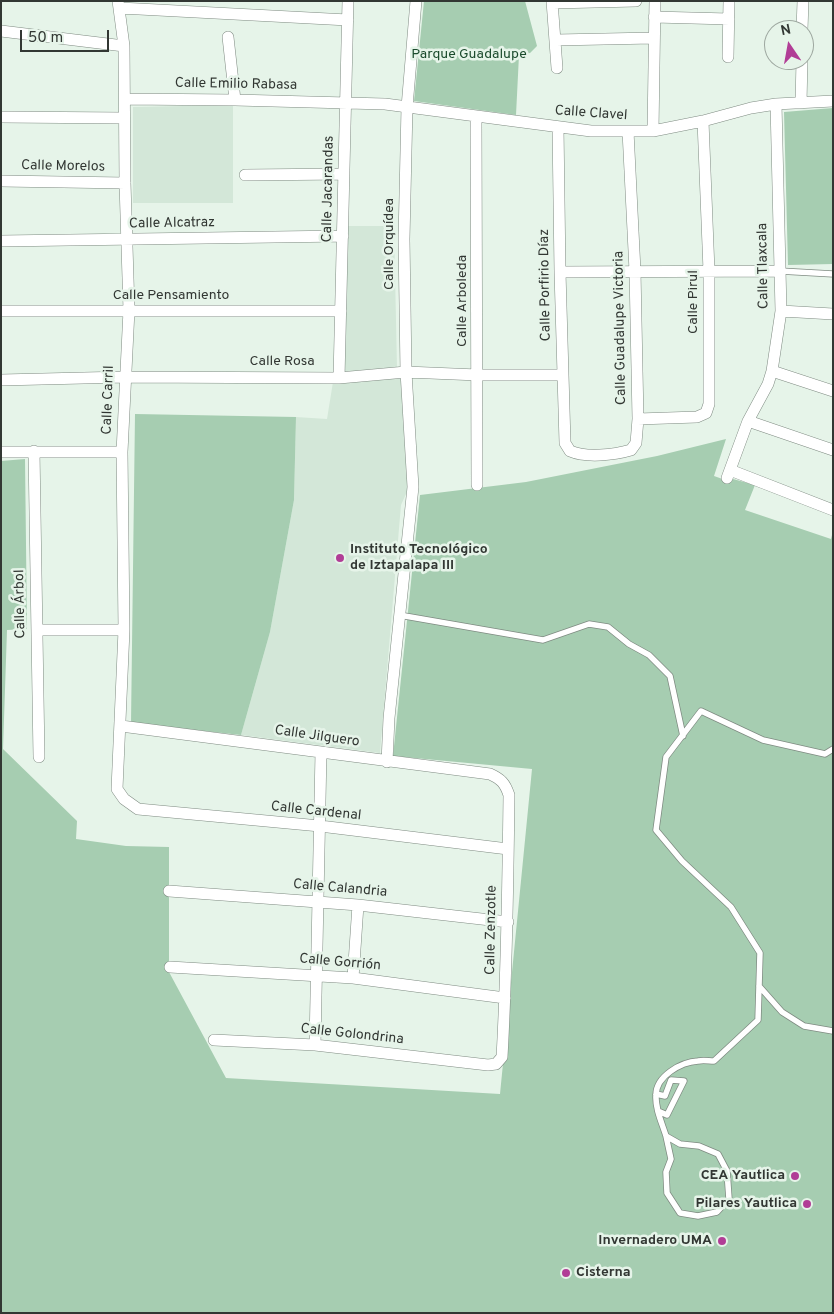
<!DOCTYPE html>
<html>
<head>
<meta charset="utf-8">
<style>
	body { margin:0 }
	#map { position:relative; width:834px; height:1314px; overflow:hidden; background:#e6f4e9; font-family:Overpass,sans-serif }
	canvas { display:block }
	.frame { position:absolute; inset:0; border:2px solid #323733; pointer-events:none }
	.north { position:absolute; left:764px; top:20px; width:50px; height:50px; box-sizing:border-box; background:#e6f4e9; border:1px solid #9ea8a0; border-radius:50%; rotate:348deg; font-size:14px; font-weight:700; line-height:20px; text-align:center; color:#323733 }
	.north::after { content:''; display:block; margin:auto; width:18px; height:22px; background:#b13d96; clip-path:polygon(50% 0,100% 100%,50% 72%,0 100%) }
	.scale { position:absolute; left:20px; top:30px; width:89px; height:22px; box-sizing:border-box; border:2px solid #323733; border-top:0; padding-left:6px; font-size:15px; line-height:18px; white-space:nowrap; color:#323733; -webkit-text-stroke:4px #e6f4e9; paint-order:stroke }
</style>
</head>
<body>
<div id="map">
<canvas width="834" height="1314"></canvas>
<div class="frame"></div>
<div class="north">N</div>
<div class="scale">50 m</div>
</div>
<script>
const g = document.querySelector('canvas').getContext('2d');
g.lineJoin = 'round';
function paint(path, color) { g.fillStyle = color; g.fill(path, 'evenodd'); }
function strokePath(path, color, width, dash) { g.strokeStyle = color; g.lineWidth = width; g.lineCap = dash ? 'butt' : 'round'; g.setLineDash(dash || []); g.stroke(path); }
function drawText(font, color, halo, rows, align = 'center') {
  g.font = font + ' Overpass,sans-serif'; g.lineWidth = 5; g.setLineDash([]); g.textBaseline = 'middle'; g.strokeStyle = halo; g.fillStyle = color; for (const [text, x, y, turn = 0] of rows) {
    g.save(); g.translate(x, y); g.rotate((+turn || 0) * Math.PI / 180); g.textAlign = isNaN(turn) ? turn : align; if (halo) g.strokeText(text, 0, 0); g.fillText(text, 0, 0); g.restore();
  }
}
paint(new Path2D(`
	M 233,105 L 233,203 L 133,203 L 133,107 Z
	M 344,226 L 394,226 L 397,368 L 345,372 Z
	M 409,374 L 410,485 L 401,505 L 380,753 L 241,735 L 270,632 L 294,500 L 296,417 L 327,419 L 333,382 Z`), '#d3e7d8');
paint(new Path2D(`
	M 424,1 L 525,1 L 537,46 L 530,53 L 519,55 L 516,115 L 414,101 Z
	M 833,108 L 833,264 L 788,265 L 784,112 Z
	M 135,414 L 296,417 L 294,500 L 270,632 L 241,735 L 131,723 Z
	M 726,439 L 714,476 L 731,482 L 733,479 L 755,485 L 745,510 L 831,539 L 833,531 L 833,1313 L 1,1313 L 1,461 L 25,459 L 27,629 L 7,630 L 3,749 L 77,821 L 76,839 L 126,846 L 169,847 L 169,972 L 226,1078 L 500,1094 L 532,769 L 393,756 L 420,495 L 526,482 L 657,456 Z`), '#a6cdb1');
const lane = new Path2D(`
	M 780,271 L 833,274
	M 399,615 L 543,640 L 589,624 L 608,627 L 629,644 L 649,655 L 670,676 L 683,736
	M 759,986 L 782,1012 L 804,1026 L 833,1031
	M 656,1094 L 665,1096 L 671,1080 L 684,1081 L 667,1115 L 658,1111
	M 666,1136 L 671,1159 L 666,1172 L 667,1193 L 680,1213 L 698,1216 L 717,1212 L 729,1199 L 727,1171 L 718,1154 L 699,1146 L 680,1144 L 666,1136 C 662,1123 655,1109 656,1095 C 656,1076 681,1062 698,1061 C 703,1060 709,1061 714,1061 L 758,1020 L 760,953 L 731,907 L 682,861 L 656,830 L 666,757 L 701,711 L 763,740 L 825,754 L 833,749`);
const street = new Path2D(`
	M 118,1 L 124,46 L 125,183 L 129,310 L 122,452 L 124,630 L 117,789 L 124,799 L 138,809 L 320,826 L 508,849
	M 552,1 L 557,68
	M 553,3 L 636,1
	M 120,8 L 348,20
	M 654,17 L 729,19
	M 802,30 L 803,1
	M 1,31 L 124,46
	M 228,37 L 235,100
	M 556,40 L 653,38
	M 728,57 L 729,1
	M 125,99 L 235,100 L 385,104 L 591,131 L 653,131 L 703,121 L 751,108 L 776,104 L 833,101
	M 801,103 L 802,60
	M 476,116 L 477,485
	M 1,117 L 124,118
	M 558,127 L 560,272 L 565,443 L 570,451 C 586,458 614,455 631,450 L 636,443 L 638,419 L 635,271 L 628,131
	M 653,131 L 655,1
	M 245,175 L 344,174
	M 1,181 L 125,183
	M 1,241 L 343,236
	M 560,272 L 779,271
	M 1,311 L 341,311
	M 781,311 L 833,314
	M 772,371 L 833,391
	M 339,378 L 348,1
	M 1,380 L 125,377 L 339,378 L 406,372 L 478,375 L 563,375
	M 638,419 L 697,417 L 706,413 L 709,404 L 709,271 L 703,121
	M 748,421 L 833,450
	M 34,451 L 39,757
	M 1,452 L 122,452
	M 730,470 L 833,510
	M 727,478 L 748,421 L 768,384 L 772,371 L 781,311 L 776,104
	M 37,630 L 124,630
	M 121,726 L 490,774 C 501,779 505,783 509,795 C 508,882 507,969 502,1057 L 496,1064 L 488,1065 L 315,1045 L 214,1040
	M 387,762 L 389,718 L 413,487 L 406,372 L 404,239 L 407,107 L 416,1
	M 169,891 L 358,905 L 508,922
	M 170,967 L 353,978 L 505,998
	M 353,978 L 358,905
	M 315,1045 L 321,752`);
strokePath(lane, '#7f8b82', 7);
strokePath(street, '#7f8b82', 12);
strokePath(lane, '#fff', 5.5);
strokePath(street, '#fff', 11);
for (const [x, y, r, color] of [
	[340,558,5,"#b13d96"],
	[795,1176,5,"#b13d96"],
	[807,1204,5,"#b13d96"],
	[722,1241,5,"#b13d96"],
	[566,1273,5,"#b13d96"]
]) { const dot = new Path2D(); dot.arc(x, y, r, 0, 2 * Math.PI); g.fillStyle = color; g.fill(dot); strokePath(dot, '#e6f4e9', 2); }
drawText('14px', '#1b4b2d', '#e6f4e9', [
	["Parque Guadalupe",469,55]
]);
drawText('14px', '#323733', '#e6f4e9', [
	["Calle Emilio Rabasa",236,85,1],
	["Calle Clavel",591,114,4],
	["Calle Morelos",63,167,1],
	["Calle Jacarandas",329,189,-89],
	["Calle Alcatraz",172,224,-1],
	["Calle Orquídea",390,244,-90],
	["Calle Tlaxcala",764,266,-91],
	["Calle Porfirio Díaz",546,285,-91],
	["Calle Pensamiento",171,296],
	["Calle Arboleda",463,301,-90],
	["Calle Pirul",694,302,-90],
	["Calle Guadalupe Victoria",621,328,-91],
	["Calle Rosa",282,362],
	["Calle Carril",109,400,-88],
	["Calle Árbol",21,604,-91],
	["Calle Jilguero",317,737,8],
	["Calle Cardenal",316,812,6],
	["Calle Calandria",340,889,5],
	["Calle Zenzotle",492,930,-89],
	["Calle Gorrión",340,963,5],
	["Calle Golondrina",352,1035,6]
]);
drawText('bold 14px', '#323733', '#e6f4e9', [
	["Instituto Tecnológico",350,550,"left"],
	["de Iztapalapa III",350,566,"left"],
	["CEA Yautlica",785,1176],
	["Pilares Yautlica",797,1204],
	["Invernadero UMA",712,1241],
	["Cisterna",576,1273,"left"]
], 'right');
</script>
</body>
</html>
